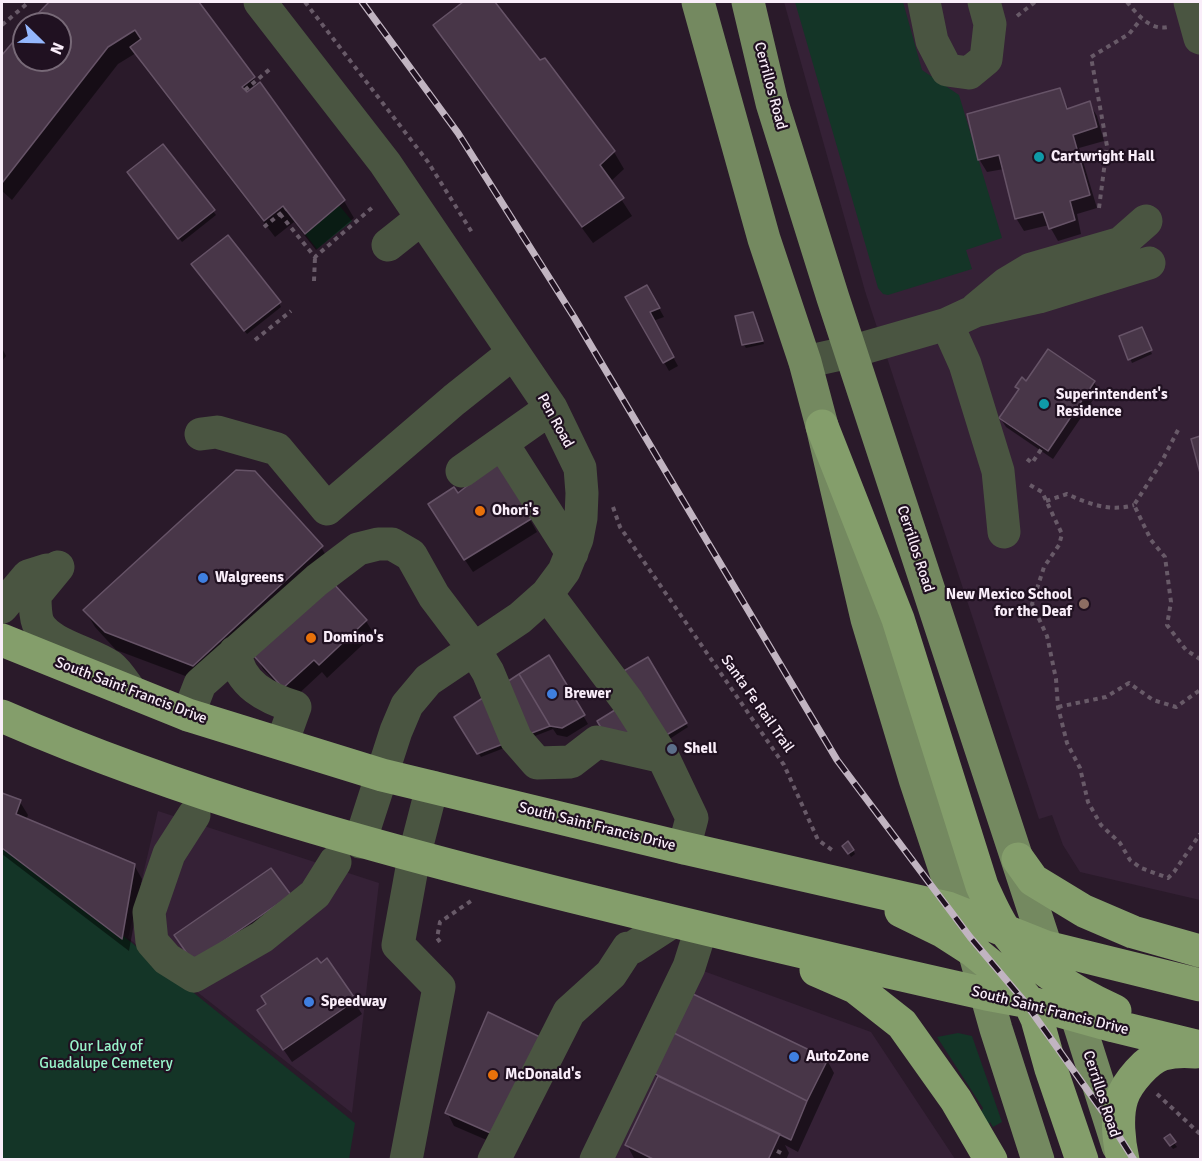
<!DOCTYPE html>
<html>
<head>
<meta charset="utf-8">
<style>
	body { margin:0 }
	#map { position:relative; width:1202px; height:1161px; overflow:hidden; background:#2a1a2a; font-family:Signika,sans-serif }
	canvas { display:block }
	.frame { position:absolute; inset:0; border:3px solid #f9edf9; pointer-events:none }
	.north { position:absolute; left:12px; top:12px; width:60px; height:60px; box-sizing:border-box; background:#201121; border:2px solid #776977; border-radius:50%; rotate:113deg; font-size:16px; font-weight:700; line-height:24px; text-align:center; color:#f9edf9 }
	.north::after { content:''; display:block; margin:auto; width:21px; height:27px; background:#94b7fd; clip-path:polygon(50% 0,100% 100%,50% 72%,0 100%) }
</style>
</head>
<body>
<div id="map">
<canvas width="1202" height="1161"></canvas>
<div class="frame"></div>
<div class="north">N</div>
</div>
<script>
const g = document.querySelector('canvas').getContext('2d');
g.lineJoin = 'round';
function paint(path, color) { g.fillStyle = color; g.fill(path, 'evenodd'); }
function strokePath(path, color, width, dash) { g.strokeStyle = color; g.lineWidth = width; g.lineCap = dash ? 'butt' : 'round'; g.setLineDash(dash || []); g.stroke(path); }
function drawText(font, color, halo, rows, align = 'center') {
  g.font = font + ' Signika,sans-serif'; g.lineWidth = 4.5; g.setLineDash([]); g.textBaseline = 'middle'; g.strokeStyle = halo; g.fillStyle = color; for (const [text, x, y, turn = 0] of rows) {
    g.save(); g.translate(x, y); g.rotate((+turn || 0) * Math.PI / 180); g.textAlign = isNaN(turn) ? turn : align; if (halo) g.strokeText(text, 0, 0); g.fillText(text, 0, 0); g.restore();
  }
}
paint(new Path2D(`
	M 784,2 L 1200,2 L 1200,900 L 1080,872 L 1063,845 L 1052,815 L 1039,819 L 865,291 Z
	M 158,811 L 379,883 L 352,1113 L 128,938 Z
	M 698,969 L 871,1032 L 955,1159 L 605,1160 Z`), '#352136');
paint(new Path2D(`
	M 795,2 L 903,2 L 922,70 L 959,95 L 1002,238 L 966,250 L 972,269 L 888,295 L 883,294 L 878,288 Z
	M 339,205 L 352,221 L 317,249 L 305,234 Z
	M 2,838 L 355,1123 L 349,1159 L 2,1159 Z
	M 958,1033 L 972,1036 L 1002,1122 L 993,1127 L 990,1122 L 989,1125 L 981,1112 L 983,1108 L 937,1037 Z`), '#143527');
paint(new Path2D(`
	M 52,2 L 197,2 L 344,201 L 354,218 L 316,250 L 294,222 L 275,237 L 142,64 L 136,53 L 118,64 L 12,200 L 2,191 L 2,57 L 24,31 L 24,60 L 60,60 L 60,24 L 30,24 Z
	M 466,2 L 493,2 L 540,62 L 545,60 L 614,152 L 624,169 L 610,182 L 632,216 L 593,243 L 445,43 L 435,25 Z
	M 1059,89 L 1069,110 L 1089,103 L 1097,116 L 1104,141 L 1079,148 L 1097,208 L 1077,214 L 1081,234 L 1058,241 L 1049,225 L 1024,231 L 1016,218 L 1004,169 L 987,172 L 979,159 Z
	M 163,146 L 216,215 L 182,242 L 131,177 Z
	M 195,268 L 279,303 L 281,307 L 247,334 Z
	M 647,287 L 664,317 L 653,321 L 678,366 L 669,371 L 627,297 Z
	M 753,313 L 764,344 L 746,348 L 744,345 Z
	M 1143,333 L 1152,354 L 1132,363 L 1121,337 Z
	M 2,348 L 6,356 L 2,361 Z
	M 1094,382 L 1099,391 L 1053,459 L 1006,427 L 1001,419 L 1019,391 L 1017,387 L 1027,383 Z
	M 498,463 L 537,532 L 473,572 L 437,518 L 457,495 Z
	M 321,547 L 331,564 L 204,683 L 116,650 L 95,627 L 85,610 Z
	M 332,584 L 366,621 L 374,634 L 327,678 L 322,672 L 292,700 L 263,669 L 256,656 Z
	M 549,657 L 588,724 L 567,737 L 557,735 L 553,729 L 481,757 L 456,717 Z
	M 648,659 L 688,727 L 671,738 L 612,744 Z
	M 2,794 L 20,802 L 28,815 L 26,820 L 134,865 L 142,879 L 129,951 L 2,854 Z
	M 847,850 L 853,850 L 855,854 L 851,857 Z
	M 290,896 L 202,974 L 176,935 Z
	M 327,960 L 362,1014 L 292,1062 L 266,1024 L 320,965 Z
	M 489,1014 L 503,1147 L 454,1126 L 447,1112 Z
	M 827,1060 L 834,1073 L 798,1152 L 785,1145 L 789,1153 L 786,1160 L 635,1160 L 627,1145 L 658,1079 L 654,1073 Z
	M 1169,1136 L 1177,1147 L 1173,1149 L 1168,1142 Z`), '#0007');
const building = new Path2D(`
	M 49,2 L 199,2 L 255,77 L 242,87 L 247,92 L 260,82 L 345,200 L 305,234 L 283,206 L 264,221 L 130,47 L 141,39 L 135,30 L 108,47 L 2,183 L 2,55 L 24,29 L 24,60 L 60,60 L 60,24 L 28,24 Z
	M 463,2 L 495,2 L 540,60 L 545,58 L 615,151 L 600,165 L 624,198 L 582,227 L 433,25 Z
	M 1060,88 L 1067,109 L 1090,101 L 1097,127 L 1073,135 L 1090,195 L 1070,201 L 1075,220 L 1049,229 L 1043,212 L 1015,219 L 999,155 L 978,160 L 967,114 Z
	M 163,144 L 215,210 L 178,239 L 127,172 Z
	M 228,235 L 281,302 L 244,331 L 191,264 Z
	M 647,285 L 660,308 L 650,312 L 674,357 L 663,363 L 625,297 Z
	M 753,312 L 763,341 L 742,345 L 735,316 Z
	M 1142,327 L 1152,350 L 1128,360 L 1119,336 Z
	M 1048,349 L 1095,381 L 1048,451 L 999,418 L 1019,389 L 1015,387 L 1022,377 L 1026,381 Z
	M 1200,436 L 1200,473 L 1191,439 Z
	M 499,461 L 531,519 L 464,560 L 428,504 L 454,487 L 458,493 Z
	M 236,470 L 255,471 L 323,546 L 193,666 L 105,632 L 83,610 Z
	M 332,582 L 367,620 L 319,665 L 314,660 L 283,688 L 254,656 Z
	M 549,655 L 585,715 L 562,728 L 550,726 L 519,674 Z
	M 648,657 L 687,723 L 668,734 L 609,741 L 597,721 L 636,697 L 622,672 Z
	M 519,674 L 550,726 L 477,754 L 454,717 Z
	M 2,793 L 21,800 L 16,814 L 135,864 L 122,939 L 2,848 Z
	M 848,841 L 854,850 L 848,854 L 842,846 Z
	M 271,868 L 291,895 L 193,962 L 174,935 Z
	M 317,958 L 321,963 L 327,958 L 356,1000 L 283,1050 L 257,1010 L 266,1004 L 261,996 Z
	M 693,994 L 828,1059 L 807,1101 L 674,1033 Z
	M 488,1012 L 542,1038 L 495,1135 L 445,1113 Z
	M 674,1033 L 807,1101 L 791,1140 L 653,1073 Z
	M 658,1076 L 780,1134 L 768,1160 L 655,1160 L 625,1145 Z
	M 1170,1134 L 1176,1142 L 1170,1146 L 1164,1138 Z`);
paint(building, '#483648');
strokePath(building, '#665367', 1.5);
strokePath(new Path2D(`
	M 305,2 L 428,162 L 473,234
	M 1127,2 C 1137,14 1150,31 1168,27
	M 1017,16 L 1035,2
	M 2,25 L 29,2
	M 245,90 L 270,69
	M 1099,208 L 1107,146 L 1091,57 L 1129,34 L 1141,19
	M 280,214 L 315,257 L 374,206
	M 264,227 L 286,209
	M 314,281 L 315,257
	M 255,340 L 291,311
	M 1178,430 L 1161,463 L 1134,505 L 1151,540 L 1165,557 L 1171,602 L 1167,625 L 1186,650 L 1200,659
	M 1027,459 L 1032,463 L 1042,448
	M 1030,485 L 1042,492 L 1062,534 L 1059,545 L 1044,567 L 1032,604 L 1047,636 L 1056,679 L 1058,707 L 1067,743 L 1080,768 L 1088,802 L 1101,825 L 1120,843 L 1130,860 L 1141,868 L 1168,878 L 1174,872 L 1200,834
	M 1046,501 L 1067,494 C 1089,504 1110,512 1134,505
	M 613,507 L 620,527 L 784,765 L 818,840 L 832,850
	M 1058,707 L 1106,697 L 1129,683 L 1153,700 L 1176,707 L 1200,690
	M 440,942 L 437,938 L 440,922 L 471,901
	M 1157,1094 L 1200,1134
	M 777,1151 L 783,1154`), '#685a68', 4, [4.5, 4.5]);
strokePath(new Path2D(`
	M 260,2 L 385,163 L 551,408 L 580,468 L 582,493 L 581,518 L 577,539 L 564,571 L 547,594 L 520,618 L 428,680 L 407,705 L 396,731 L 360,842
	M 924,2 L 932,41 L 947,70 L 969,73 L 986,59 L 990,24 L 984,2
	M 1190,2 L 1200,38
	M 388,245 L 422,218
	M 976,309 L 1006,284 L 1031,269 L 1121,243 L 1146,221
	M 947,324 L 965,364 L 998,471 L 1004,532
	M 805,362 L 850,352 L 947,324 L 975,311 L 1039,297 L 1149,263
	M 201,434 L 217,432 L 277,449 L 327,509 L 454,400 L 513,353
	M 502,443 L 572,553
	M 462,471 L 551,408
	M 58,567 L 35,595 C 35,604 35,615 38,623 C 49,645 90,652 110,666 C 118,672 125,684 131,692
	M 547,594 L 628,702 L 663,757 L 692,818 L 684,848
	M 2,607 L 28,576 L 47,570
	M 235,652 C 239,685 267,698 295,707 L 282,743
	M 188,715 L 200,684 L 317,580 L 358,549 L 378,544 L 392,544 L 411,555 L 434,596 L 474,649 L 488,672 L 516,739 L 537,763 L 571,762 L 597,742 L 663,757
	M 194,815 L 169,854 L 149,912 L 152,942 L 167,959 L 194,976 L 262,937 L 315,894 L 335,862
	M 406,1160 L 439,987 L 398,945 L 414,857 L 432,787
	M 494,1160 L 569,1012 L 611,974 L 628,948 L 632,948 L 672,922
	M 596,1160 L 689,967 L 701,929`), '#4a5541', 33);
strokePath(new Path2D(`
	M 698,2 L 764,239 L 805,362 L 822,426 L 867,619 L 915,779 L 959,912 L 970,937 L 996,1029 L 1038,1160
	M 748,2 L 772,103 L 833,298 L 1046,947 L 1076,1014 L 1118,1146`), '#748960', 33);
strokePath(new Path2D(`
	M 822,426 L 898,619 L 982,886 C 989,901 996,918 1006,932 C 1032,968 1076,993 1115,1011
	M 2,640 L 188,715 L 382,775 L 684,848 L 948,908 L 1046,947 L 1200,985
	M 2,716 C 185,796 377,848 570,896 C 708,930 847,963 986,994 L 1024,1001 L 1114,1026 L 1200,1047
	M 1018,859 L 1033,880 L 1084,911 L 1133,932 L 1200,951
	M 901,911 L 944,932 L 972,950 L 1015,985 L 1029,1002 L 1037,1019 L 1051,1069 L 1082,1160
	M 816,970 L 855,987 L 902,1024 L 956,1100 L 991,1160
	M 1123,1160 C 1119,1142 1116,1116 1122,1098 C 1127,1083 1147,1059 1163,1054 C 1174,1051 1185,1051 1196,1052`), '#849e6b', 33);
const rail = new Path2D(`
	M 362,2 L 458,133 L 574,317 L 837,760 L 970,937 L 1024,1001 L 1108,1119 L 1134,1160`);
strokePath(rail, '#c1b4c1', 7);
strokePath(rail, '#201121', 4.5, [14]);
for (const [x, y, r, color] of [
	[1039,157,6,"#0f9aa8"],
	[1044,404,6,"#0f9aa8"],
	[480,511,6,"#e8710a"],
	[203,578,6,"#3f7fe0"],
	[1084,604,6,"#8d6e63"],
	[311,638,6,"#e8710a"],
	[552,694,6,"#3f7fe0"],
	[672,749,6,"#5c6f8a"],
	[309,1002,6,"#3f7fe0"],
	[794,1057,6,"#3f7fe0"],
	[493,1075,6,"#e8710a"]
]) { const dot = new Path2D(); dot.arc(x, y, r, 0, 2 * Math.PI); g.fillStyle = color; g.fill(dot); strokePath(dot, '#201121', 2); }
drawText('15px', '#f9edf9', '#201121', [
	["Cerrillos Road",770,86,75],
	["Pen Road",555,421,61],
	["Cerrillos Road",915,549,72],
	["South Saint Francis Drive",131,691,21],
	["Santa Fe Rail Trail",757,704,55],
	["South Saint Francis Drive",597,827,14],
	["South Saint Francis Drive",1050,1011,14],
	["Cerrillos Road",1101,1094,72]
]);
drawText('bold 15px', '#f9edf9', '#201121', [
	["Cartwright Hall",1051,157],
	["Superintendent's",1056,395],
	["Residence",1056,412],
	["Ohori's",492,511],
	["Walgreens",215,578],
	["New Mexico School",1072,595,"right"],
	["for the Deaf",1072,612,"right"],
	["Domino's",323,638],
	["Brewer",564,694],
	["Shell",684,749],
	["Speedway",321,1002],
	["AutoZone",806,1057],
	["McDonald's",505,1075]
], 'left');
drawText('15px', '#98f4ca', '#201121', [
	["Our Lady of",106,1047],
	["Guadalupe Cemetery",106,1064]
]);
</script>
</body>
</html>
